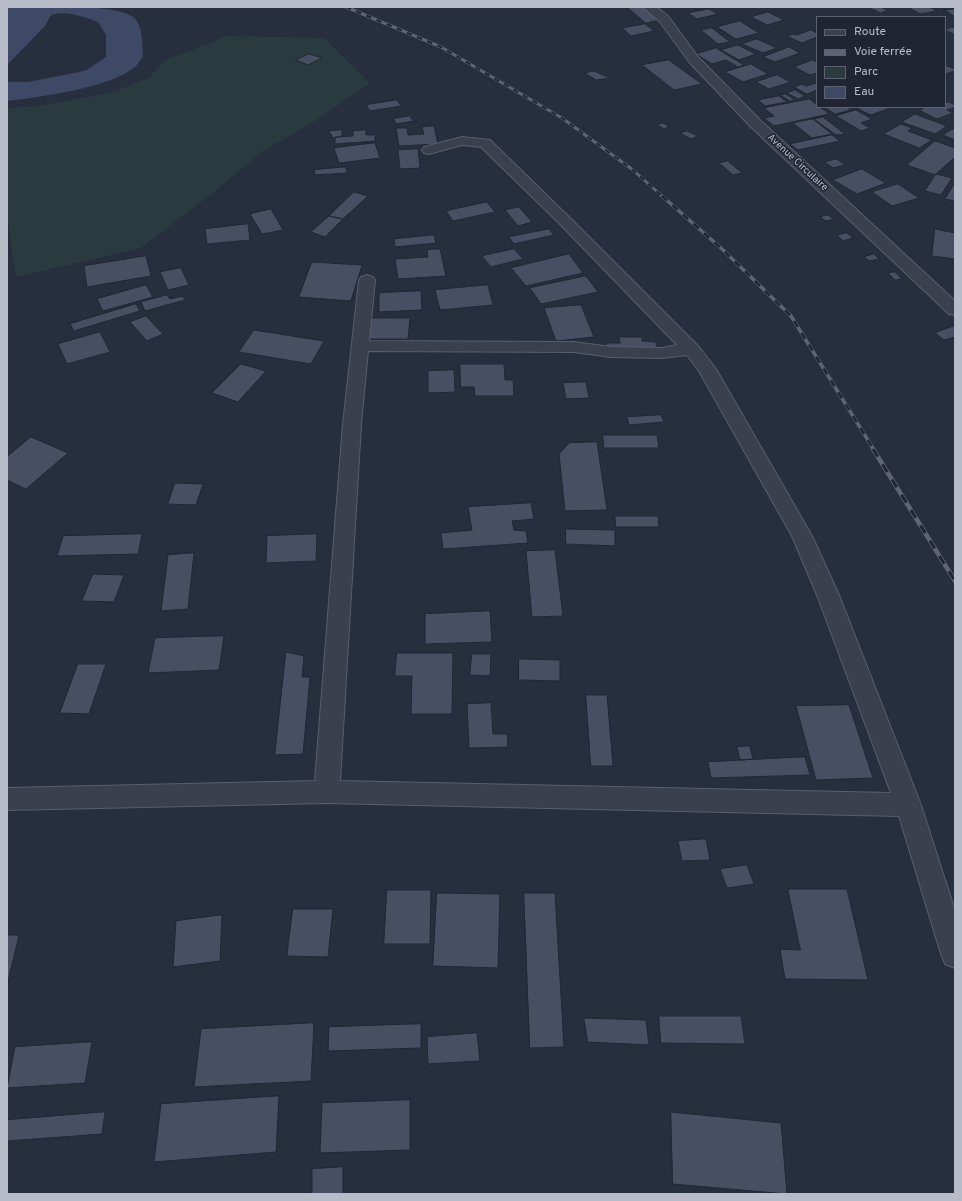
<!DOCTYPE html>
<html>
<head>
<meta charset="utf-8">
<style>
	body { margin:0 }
	#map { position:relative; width:962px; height:1201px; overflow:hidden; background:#272e3e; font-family:Overpass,sans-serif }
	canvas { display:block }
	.frame { position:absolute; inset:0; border:8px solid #b8bcc9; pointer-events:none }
	.legend { position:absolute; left:816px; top:16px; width:130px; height:92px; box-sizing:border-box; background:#202534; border:1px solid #5d6170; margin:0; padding:5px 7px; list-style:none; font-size:12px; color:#b8bcc9 }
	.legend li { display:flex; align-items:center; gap:8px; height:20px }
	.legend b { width:20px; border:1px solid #5d6170 }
</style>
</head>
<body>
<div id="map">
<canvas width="962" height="1201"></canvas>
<div class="frame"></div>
<ul class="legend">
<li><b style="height:5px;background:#3b404e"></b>Route</li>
<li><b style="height:5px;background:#5e6475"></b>Voie ferrée</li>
<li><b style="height:11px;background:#2a3b40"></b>Parc</li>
<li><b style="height:11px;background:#3e4966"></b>Eau</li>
</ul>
</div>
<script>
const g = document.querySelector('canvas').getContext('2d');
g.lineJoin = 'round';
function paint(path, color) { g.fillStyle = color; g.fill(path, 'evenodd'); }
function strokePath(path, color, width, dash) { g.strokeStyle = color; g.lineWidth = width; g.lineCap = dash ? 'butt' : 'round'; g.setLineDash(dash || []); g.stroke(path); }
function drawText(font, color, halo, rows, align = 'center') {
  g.font = font + ' Overpass,sans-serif'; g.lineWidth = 3; g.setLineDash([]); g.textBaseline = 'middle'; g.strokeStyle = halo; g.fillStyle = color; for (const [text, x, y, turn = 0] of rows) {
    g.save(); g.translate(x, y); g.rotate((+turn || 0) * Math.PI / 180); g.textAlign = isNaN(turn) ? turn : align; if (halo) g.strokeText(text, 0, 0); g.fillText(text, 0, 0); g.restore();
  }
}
paint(new Path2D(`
	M 228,36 L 324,38 L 370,83 L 318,119 L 262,152 L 214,192 L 141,248 L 16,277 L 7,215 L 7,108 L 38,106 L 110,93 L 149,78 L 163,61 Z`), '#2a3b40');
paint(new Path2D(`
	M 7,7 C 31,7 123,2 136,20 C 143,28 142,46 143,56 C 141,59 139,63 136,66 C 112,88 39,97 7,101 L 7,82 L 28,82 L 79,72 L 87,70 L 106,57 L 106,35 L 98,22 C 84,17 66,10 51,15 L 45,26 L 7,65 Z`), '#3e4966');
const building = new Path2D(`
	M 627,7 L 643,7 L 660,20 L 646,23 Z
	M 868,7 L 880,7 L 888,10 L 881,13 Z
	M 908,7 L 930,7 L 937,11 L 921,14 Z
	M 709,9 L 718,14 L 697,19 L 688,13 Z
	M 955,9 L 955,17 L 945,10 Z
	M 768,12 L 784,20 L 767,25 L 751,17 Z
	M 740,21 L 759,33 L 736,39 L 717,27 Z
	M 645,24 L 654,31 L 631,36 L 622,28 Z
	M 952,27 L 955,28 L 955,35 L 945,30 Z
	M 712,28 L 730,42 L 718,44 L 701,30 Z
	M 811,30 L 817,33 L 817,37 L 802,43 L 787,36 L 793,34 L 797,35 Z
	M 757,39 L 777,48 L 763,53 L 742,44 Z
	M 738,45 L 756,54 L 739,60 L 721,50 Z
	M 789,47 L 800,53 L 775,62 L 763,57 Z
	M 716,48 L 744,65 L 738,67 L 726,60 L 712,64 L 696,54 Z
	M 309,54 L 322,58 L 308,65 L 296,60 Z
	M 669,60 L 702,84 L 674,90 L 642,65 Z
	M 813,60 L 817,62 L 817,73 L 810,75 L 794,67 Z
	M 751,64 L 768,74 L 743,82 L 725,72 Z
	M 945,65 L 955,69 L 955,71 L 945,74 Z
	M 594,71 L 610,78 L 596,80 L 585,73 Z
	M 777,75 L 791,82 L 769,89 L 756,82 Z
	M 817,83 L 817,90 L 807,94 L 794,87 L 802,84 L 806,86 Z
	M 795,90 L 805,96 L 798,99 L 787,93 Z
	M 786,94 L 795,100 L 790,101 L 780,95 Z
	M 779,96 L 787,102 L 765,106 L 758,100 Z
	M 810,99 L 817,105 L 817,107 L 820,107 L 829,114 L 774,126 L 764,118 L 774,116 L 764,108 Z
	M 397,100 L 401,106 L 370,111 L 366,105 Z
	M 949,102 L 955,105 L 955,107 L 947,110 L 953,113 L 937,119 L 919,110 L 926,107 L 945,107 L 945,103 Z
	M 825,107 L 847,107 L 851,110 L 835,114 Z
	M 855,107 L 893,107 L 871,115 Z
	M 856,110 L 872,119 L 861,123 L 870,128 L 861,131 L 836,116 Z
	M 915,114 L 947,126 L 935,134 L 902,122 Z
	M 410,116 L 413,121 L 397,124 L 393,119 Z
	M 823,117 L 845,134 L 836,135 L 814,119 Z
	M 813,119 L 832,134 L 812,138 L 793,123 Z
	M 663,123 L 669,126 L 664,129 L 657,125 Z
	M 901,124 L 912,128 L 908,131 L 932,140 L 919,148 L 884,134 Z
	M 434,126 L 438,144 L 399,146 L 396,128 L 407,128 L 408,135 L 424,134 L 422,127 Z
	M 955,128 L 955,140 L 943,135 Z
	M 342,130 L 342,136 L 333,138 L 329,131 Z
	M 366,130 L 366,135 L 375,135 L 375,141 L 335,144 L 335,137 L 353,136 L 353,131 Z
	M 687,131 L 698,136 L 691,139 L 680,133 Z
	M 832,135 L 840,141 L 798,150 L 790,144 Z
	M 935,141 L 955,148 L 955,157 L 935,175 L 907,165 Z
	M 375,143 L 380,158 L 339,163 L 334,148 Z
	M 418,149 L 420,168 L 400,169 L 398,150 Z
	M 837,159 L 845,165 L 833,168 L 825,162 Z
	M 728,161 L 742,173 L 733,175 L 719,163 Z
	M 346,167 L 347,173 L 315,175 L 314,170 Z
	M 862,169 L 886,183 L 857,194 L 833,180 Z
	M 936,174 L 952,178 L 941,195 L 925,191 Z
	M 955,183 L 955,201 L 945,199 Z
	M 898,184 L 919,198 L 892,206 L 872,192 Z
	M 354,192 L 368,196 L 343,219 L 329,216 Z
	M 487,202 L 495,212 L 453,221 L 446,211 Z
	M 519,207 L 532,222 L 518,226 L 505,210 Z
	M 271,209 L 283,230 L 262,234 L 250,214 Z
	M 828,215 L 834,219 L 826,221 L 820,217 Z
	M 329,216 L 343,219 L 325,237 L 311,232 Z
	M 248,224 L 250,240 L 207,244 L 205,229 Z
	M 549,229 L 554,235 L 514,244 L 509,237 Z
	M 935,229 L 955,233 L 955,259 L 932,256 Z
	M 847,233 L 853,238 L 843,241 L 837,235 Z
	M 434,235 L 436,243 L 395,247 L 394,239 Z
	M 440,249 L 446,276 L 398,279 L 395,259 L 428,257 L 427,250 Z
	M 514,249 L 523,259 L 491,267 L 482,256 Z
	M 569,254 L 583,273 L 526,286 L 511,268 Z
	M 874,254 L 879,259 L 869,261 L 864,257 Z
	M 146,256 L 151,276 L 87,287 L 84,266 Z
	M 312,262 L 362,265 L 351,301 L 299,297 Z
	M 181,268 L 189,285 L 168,290 L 160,272 Z
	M 895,272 L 902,279 L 895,280 L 888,273 Z
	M 586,276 L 598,292 L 541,304 L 530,288 Z
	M 146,285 L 153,297 L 103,311 L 97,299 Z
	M 488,285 L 493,305 L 440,310 L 435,290 Z
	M 421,291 L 422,310 L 379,312 L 379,293 Z
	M 167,295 L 170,299 L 183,296 L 185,300 L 145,311 L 141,302 Z
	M 136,304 L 140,311 L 74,331 L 70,324 Z
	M 581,305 L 594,337 L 556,341 L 544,308 Z
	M 146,316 L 163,334 L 147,341 L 130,322 Z
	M 367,318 L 410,318 L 408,339 L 365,339 Z
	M 954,326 L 955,337 L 944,340 L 935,333 Z
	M 254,330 L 324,341 L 311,364 L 239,352 Z
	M 100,332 L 110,352 L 67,364 L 58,344 Z
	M 619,337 L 642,337 L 642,341 L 656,342 L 657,351 L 606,350 L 606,343 L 620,343 Z
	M 241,364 L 266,371 L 238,402 L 212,393 Z
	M 460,364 L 504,364 L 505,380 L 513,380 L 514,396 L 475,396 L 474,387 L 461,387 Z
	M 454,370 L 455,392 L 428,393 L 428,371 Z
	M 586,382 L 589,398 L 566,399 L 563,383 Z
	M 661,415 L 664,422 L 629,425 L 627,417 Z
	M 603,435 L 657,435 L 659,448 L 604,448 Z
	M 31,437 L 68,453 L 26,489 L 7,480 L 7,457 Z
	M 597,442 L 607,510 L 565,511 L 559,454 L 569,443 Z
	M 175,483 L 203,484 L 196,505 L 168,504 Z
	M 531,503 L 534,519 L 512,521 L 514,530 L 526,531 L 528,543 L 443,549 L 441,533 L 472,530 L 468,507 Z
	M 615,516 L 658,516 L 659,527 L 616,527 Z
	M 566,529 L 615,530 L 615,546 L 566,544 Z
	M 142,534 L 138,554 L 57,556 L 63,536 Z
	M 317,534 L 316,561 L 266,563 L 267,536 Z
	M 555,550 L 563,616 L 532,617 L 526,551 Z
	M 194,553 L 188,609 L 161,611 L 168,555 Z
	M 93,574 L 124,575 L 114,602 L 82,601 Z
	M 490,611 L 492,642 L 425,644 L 425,614 Z
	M 224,636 L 219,670 L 148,673 L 155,638 Z
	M 286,652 L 304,656 L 302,677 L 310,677 L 303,754 L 275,755 Z
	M 397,653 L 453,653 L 452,714 L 411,714 L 412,676 L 395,676 Z
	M 472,654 L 491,654 L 490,676 L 470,675 Z
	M 519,659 L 560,660 L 560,681 L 519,680 Z
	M 78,664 L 106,664 L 89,714 L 60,713 Z
	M 586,695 L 607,695 L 613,766 L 591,766 Z
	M 491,703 L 493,734 L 507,734 L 508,747 L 469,748 L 467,704 Z
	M 849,705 L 873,778 L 816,780 L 796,706 Z
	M 750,746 L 753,759 L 740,760 L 737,747 Z
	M 805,757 L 810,775 L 711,778 L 708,762 Z
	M 706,839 L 710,860 L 682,861 L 678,841 Z
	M 747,865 L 754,884 L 727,888 L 720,869 Z
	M 788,889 L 847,889 L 868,980 L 785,979 L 780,949 L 800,950 Z
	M 387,890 L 431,890 L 430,944 L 384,944 Z
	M 437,893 L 500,894 L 498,968 L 433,966 Z
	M 524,893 L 555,893 L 564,1047 L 530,1048 Z
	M 293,909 L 333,909 L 328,957 L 287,956 Z
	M 222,915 L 220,961 L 173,967 L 176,921 Z
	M 7,935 L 19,935 L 7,986 Z
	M 659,1016 L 741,1016 L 745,1044 L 661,1043 Z
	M 584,1018 L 646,1020 L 649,1045 L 588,1042 Z
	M 314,1023 L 311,1081 L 194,1087 L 201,1029 Z
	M 421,1024 L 421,1048 L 328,1051 L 329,1027 Z
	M 477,1033 L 480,1061 L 428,1064 L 427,1037 Z
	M 92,1042 L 85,1083 L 7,1088 L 15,1047 Z
	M 279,1096 L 276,1152 L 154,1162 L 161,1104 Z
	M 410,1100 L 410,1150 L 320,1153 L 322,1103 Z
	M 105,1112 L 102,1134 L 7,1141 L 7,1120 Z
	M 671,1112 L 781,1123 L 787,1194 L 673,1184 Z
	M 343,1167 L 343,1194 L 312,1194 L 312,1169 Z`);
paint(building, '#494f62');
strokePath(building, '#222736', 1);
const minor = new Path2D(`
	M 643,7 L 656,7 L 668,16 L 698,57 L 761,121 L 955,301 L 955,315 L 949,314 L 751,127 L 690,63 L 660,22 Z
	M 462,137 L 490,140 L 569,217 L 699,347 L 716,369 L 812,536 L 839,595 L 921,805 L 955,911 L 955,968 L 945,964 L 941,954 L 899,816 L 327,803 L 7,810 L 7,788 L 315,781 L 343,424 L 359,280 L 361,277 L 367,275 L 373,277 L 375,280 L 369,341 L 574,342 L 611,347 L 662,348 L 677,345 L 559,223 L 481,147 L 462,145 L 429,154 L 424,153 L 422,150 L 424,147 ZM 368,351 L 574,352 L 611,357 L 662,358 L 687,355 L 699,371 L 792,536 L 817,595 L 891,793 L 340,781 L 361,424 Z`);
strokePath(minor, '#595e6c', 2);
paint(minor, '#3b404e');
const railFar2 = new Path2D(`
	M 346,7 L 441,47 L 562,118 L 633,170 L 663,197`);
const railFar1 = new Path2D(`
	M 662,196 L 722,249 L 791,316 L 874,450`);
const rail = new Path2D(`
	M 873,449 L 955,581`);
strokePath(railFar2, '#5e6475', 3);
strokePath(railFar1, '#5e6475', 3.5);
strokePath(rail, '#5e6475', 4.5);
strokePath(railFar2, '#202534', 2, [5.5]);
strokePath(railFar1, '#202534', 2.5, [7]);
strokePath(rail, '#202534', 3, [9]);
drawText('10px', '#b8bcc9', '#202534', [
	["Avenue Circulaire",797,163,43]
]);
</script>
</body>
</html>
